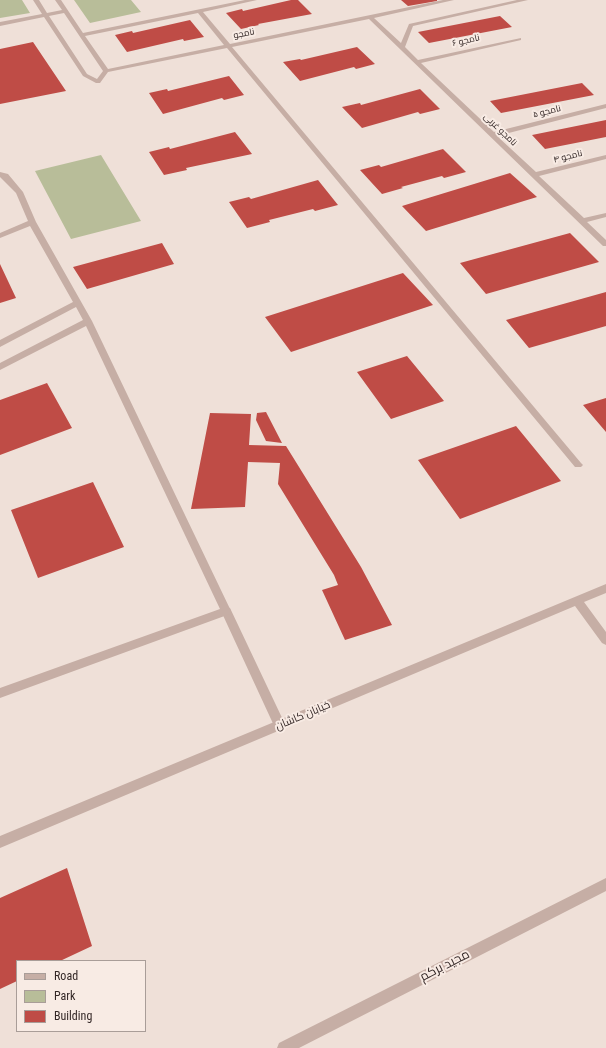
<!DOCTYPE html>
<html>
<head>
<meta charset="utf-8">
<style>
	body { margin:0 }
	#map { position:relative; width:606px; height:1048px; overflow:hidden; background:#efe0d8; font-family:"Roboto Condensed",sans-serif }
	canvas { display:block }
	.legend { position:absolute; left:16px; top:960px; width:130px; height:72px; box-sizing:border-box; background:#f8ebe4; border:1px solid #a99d98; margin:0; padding:5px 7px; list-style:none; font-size:12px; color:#332726 }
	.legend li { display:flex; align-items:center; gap:8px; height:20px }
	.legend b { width:20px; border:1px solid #a99d98 }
</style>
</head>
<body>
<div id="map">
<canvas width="606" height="1048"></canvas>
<ul class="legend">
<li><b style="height:5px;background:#c6aea5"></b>Road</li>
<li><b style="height:11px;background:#b8bd99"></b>Park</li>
<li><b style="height:11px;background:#bf4c46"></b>Building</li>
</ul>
</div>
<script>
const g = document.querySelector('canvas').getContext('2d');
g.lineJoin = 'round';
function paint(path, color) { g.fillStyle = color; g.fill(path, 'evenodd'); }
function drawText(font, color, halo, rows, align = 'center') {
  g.font = font + ' "Roboto Condensed",Cairo,sans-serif'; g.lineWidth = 4; g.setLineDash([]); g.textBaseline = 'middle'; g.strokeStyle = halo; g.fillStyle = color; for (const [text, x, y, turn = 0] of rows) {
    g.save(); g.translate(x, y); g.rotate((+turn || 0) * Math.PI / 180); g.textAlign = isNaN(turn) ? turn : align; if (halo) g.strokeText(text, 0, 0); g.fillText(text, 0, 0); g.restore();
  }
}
paint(new Path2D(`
	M 0,0 L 22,0 L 30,13 L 0,18 Z
	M 74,0 L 131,0 L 141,12 L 90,23 Z
	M 101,155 L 141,221 L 71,239 L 35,171 Z`), '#b8bd99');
paint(new Path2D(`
	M 291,0 L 298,0 L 312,14 L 258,24 L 259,25 L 241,29 L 226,13 L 242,9 L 243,11 Z
	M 401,0 L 437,0 L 437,1 L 408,6 Z
	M 500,16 L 512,27 L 429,43 L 418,32 Z
	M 190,20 L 204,37 L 184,41 L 183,39 L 127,52 L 115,35 L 132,31 L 133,33 Z
	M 33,42 L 66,91 L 0,104 L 0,49 Z
	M 357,47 L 375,64 L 356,69 L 354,67 L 300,81 L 283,62 L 300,59 L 301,60 Z
	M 229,76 L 244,95 L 224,100 L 222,98 L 163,114 L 149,93 L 167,89 L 168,91 Z
	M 582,83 L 594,95 L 501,113 L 490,101 Z
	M 420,89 L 440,109 L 420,114 L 418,112 L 362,128 L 342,107 L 360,103 L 361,105 Z
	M 606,120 L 606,137 L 545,149 L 532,135 Z
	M 235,132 L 252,154 L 186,168 L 187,170 L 164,175 L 149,152 L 169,147 L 170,149 Z
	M 443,149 L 466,172 L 444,178 L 442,176 L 401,187 L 403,188 L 382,194 L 360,170 L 379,165 L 381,167 Z
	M 510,173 L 537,197 L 426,231 L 402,206 Z
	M 318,180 L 338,205 L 315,211 L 313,209 L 269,220 L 270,222 L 247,228 L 229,202 L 249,197 L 251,199 Z
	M 570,233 L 599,262 L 486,294 L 460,263 Z
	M 162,243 L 174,264 L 87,289 L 73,267 Z
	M 0,264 L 16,298 L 0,303 Z
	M 403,273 L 433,305 L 291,352 L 265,317 Z
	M 606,292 L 606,326 L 529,348 L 506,320 Z
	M 407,356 L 444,401 L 391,419 L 357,372 Z
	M 47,383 L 72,428 L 0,455 L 0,400 Z
	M 606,398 L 606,432 L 583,405 Z
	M 266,412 L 282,443 L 266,441 L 256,420 L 257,413 Z
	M 210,413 L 251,414 L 249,445 L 286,446 L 361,567 L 392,625 L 345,640 L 322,590 L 338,585 L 334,575 L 278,484 L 280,463 L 248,462 L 245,507 L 191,509 Z
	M 516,426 L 561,481 L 460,519 L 418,460 Z
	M 93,482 L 124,547 L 38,578 L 11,510 Z
	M 67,868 L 92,946 L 60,961 L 17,961 L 17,981 L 0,989 L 0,898 Z`), '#bf4c46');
paint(new Path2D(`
	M 226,607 L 230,608 L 284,722 L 286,726 L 284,730 L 280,731 L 276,730 L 221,611 L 222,608 Z`), '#c6aea5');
paint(new Path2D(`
	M 33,0 L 39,0 L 47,13 L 62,10 L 55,0 L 61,0 L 83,33 L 245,0 L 257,0 L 203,12 L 230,44 L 443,0 L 454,0 L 374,18 L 401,43 L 409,24 L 517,0 L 528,0 L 413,26 L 405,47 L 418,60 L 521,38 L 521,40 L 421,63 L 494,132 L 606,104 L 606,108 L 497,136 L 536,172 L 606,155 L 606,159 L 539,176 L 584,218 L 606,213 L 606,217 L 587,222 L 606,240 L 606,246 L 603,246 L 369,19 L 232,47 L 581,463 L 583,465 L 581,467 L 575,467 L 227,48 L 108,72 L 100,83 L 96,83 L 83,76 L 44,17 L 0,26 L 0,22 L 42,14 ZM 64,13 L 103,71 L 97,79 L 87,74 L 49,16 ZM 198,13 L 224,45 L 108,69 L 85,36 Z
	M 0,172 L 8,174 L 23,192 L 36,222 L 92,321 L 231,611 L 230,614 L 0,698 L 0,688 L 220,609 L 86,326 L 0,370 L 0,363 L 83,320 L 76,307 L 0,347 L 0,340 L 73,302 L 30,226 L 0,238 L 0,233 L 28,221 L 16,193 L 0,177 Z
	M 606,878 L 606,891 L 299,1048 L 277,1048 L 279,1043 Z`), '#c6aea5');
paint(new Path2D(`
	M 606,584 L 606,593 L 584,602 L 606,632 L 606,645 L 602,643 L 575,606 L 0,848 L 0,836 Z`), '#c6aea5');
drawText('9px', '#332726', '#f8ebe4', [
	["نامجو",244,34,-11],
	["نامجو ۶",466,41,-13],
	["نامجو ۵",547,112,-14],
	["نامجو غربی",500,130,44],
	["نامجو ۴",568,157,-14]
]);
drawText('11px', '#332726', '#f8ebe4', [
	["خیابان کاشان",303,716,-23]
]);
drawText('13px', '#332726', '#f8ebe4', [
	["مجید برکم",445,966,-27]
]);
</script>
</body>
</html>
